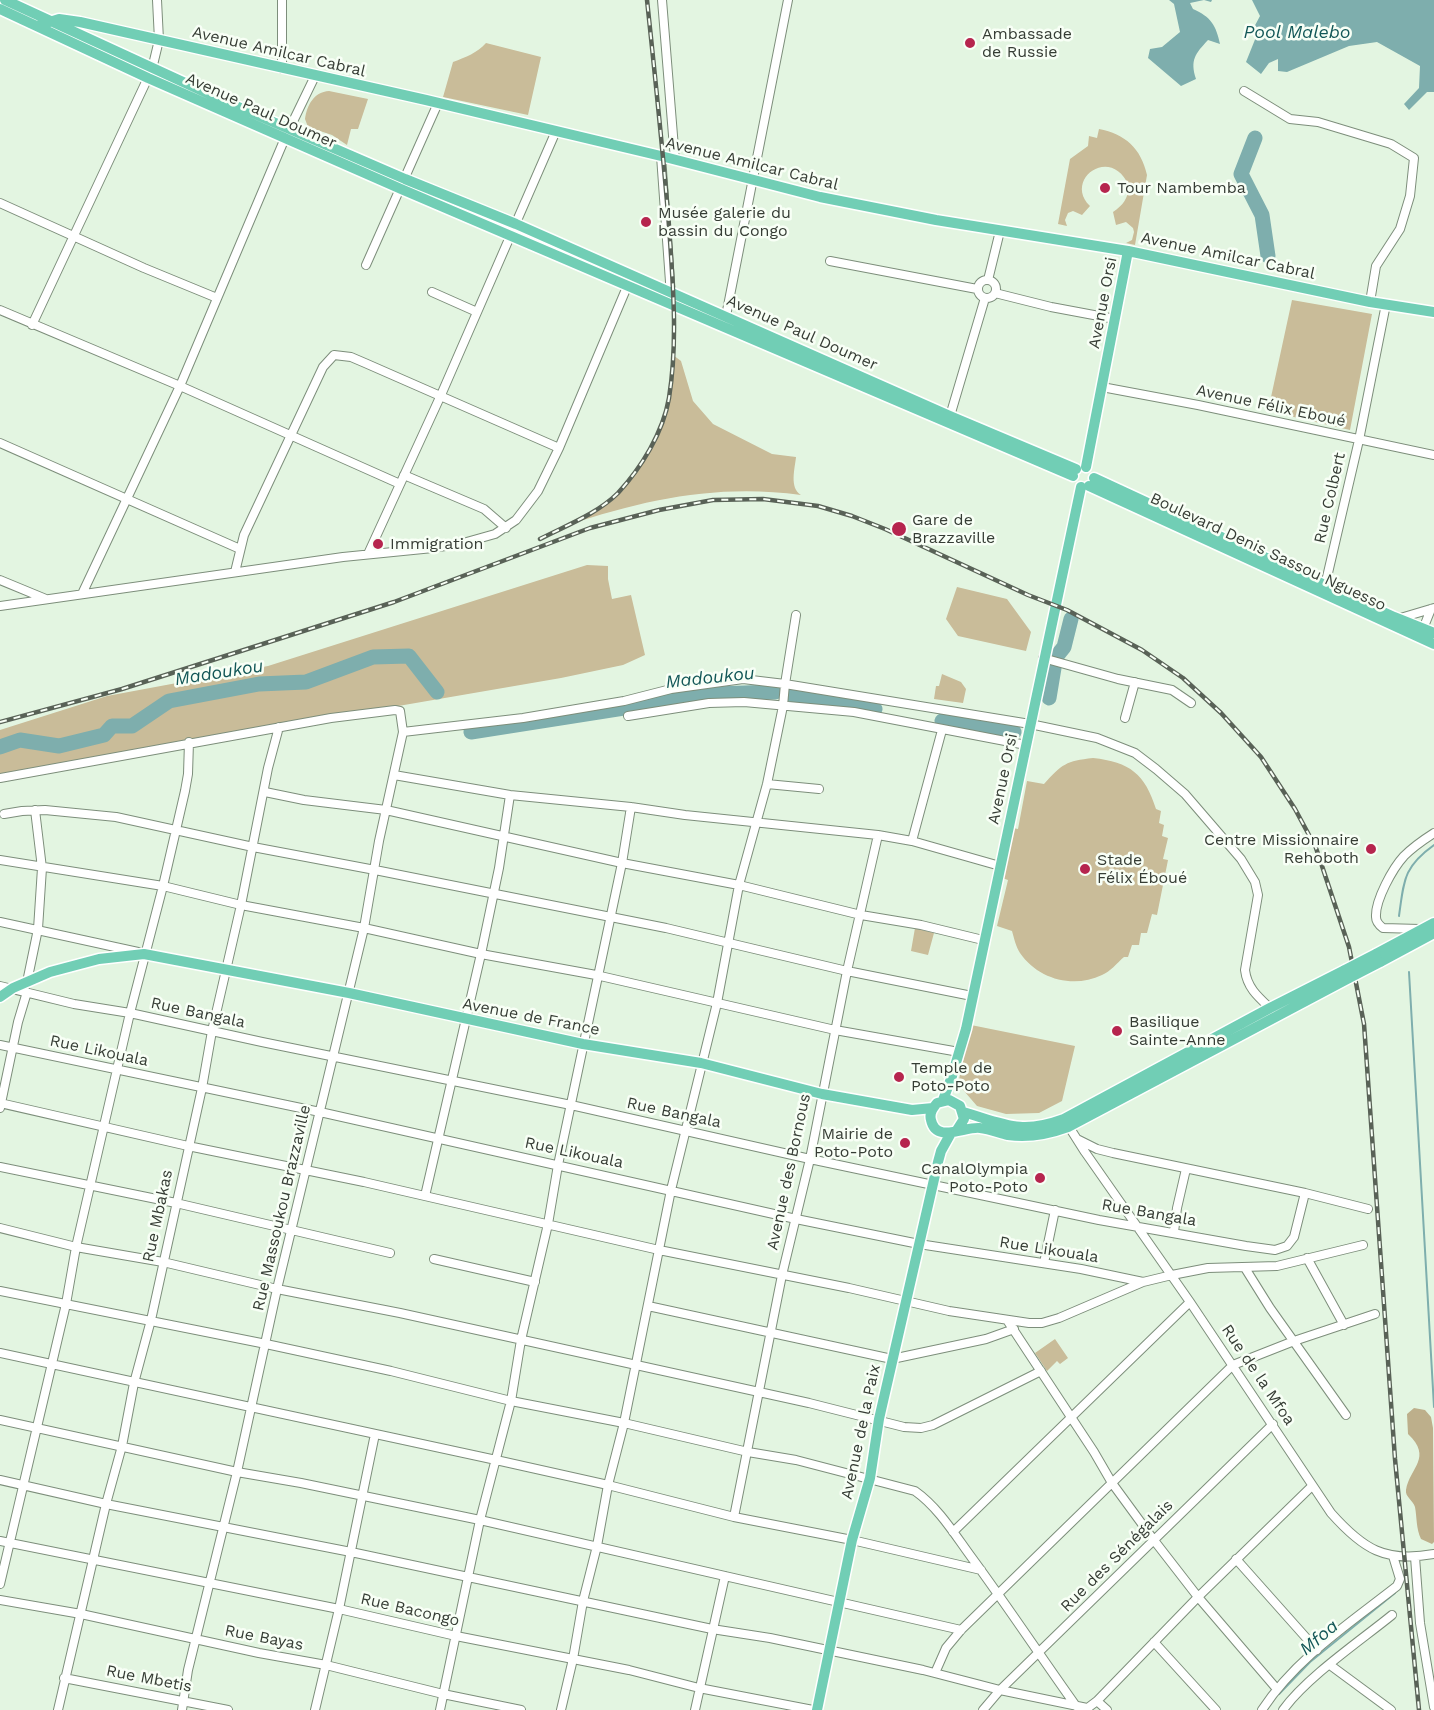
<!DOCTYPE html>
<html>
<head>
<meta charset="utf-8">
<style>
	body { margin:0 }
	canvas { display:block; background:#e3f5e1 }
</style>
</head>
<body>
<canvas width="1434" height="1710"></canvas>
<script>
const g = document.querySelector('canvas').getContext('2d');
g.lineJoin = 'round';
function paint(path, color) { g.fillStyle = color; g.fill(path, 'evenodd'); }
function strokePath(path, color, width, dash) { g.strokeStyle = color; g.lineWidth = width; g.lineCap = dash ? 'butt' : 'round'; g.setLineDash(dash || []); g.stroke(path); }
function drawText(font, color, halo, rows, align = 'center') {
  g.font = font + ' "Work Sans",sans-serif'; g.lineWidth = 5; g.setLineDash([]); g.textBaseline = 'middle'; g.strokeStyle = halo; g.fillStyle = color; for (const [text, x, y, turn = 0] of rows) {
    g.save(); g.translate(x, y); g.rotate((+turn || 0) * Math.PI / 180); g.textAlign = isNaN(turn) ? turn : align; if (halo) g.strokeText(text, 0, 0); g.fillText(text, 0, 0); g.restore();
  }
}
paint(new Path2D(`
	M 486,43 L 541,57 L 528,115 L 443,97 L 453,62 C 466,57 477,53 486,43 Z
	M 329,91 L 368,99 L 358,129 L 351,129 L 347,145 L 332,135 L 308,127 L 305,119 C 307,105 314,92 329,91 Z
	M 1099,129 C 1125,134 1141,148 1147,175 L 1135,245 L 1126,243 L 1132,240 L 1134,232 L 1133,228 L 1126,222 L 1116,225 L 1113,212 C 1123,205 1128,199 1129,186 C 1111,144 1063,180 1090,206 L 1082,215 L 1073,211 L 1068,213 L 1065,220 L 1067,226 L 1058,224 L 1070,159 L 1088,146 L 1089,136 L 1097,138 Z
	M 1292,300 L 1372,314 L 1350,430 L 1268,411 Z
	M 673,355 L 681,361 L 693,401 L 713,424 L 772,454 L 796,457 C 795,468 789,488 801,495 C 718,484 647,499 568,525 C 584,516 600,508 615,496 C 637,477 662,430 668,401 C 671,386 671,370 673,355 Z
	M 587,565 L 608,566 L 608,579 L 612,599 L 631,595 L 645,655 L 623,665 L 561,678 L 189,742 L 0,778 L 0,730 L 107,696 L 268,666 Z
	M 957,587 L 1007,599 L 1031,632 L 1026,651 L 958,636 L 946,619 Z
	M 942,674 L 961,682 L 966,689 L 963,703 L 934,699 L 936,686 L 939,686 Z
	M 1093,758 C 1130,762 1145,774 1156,809 L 1161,811 L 1159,823 L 1164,825 L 1162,836 L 1168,838 L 1163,859 L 1168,860 L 1157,915 L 1152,914 L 1147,933 L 1141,933 L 1139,945 L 1132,945 L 1128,957 L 1124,957 C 1117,963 1110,972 1102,975 C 1073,989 1038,979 1020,953 C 1016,947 1014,938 1012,931 L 997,926 L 1008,880 L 1002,878 L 1013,828 L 1018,829 L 1027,781 L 1044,784 C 1062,764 1066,761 1093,758 Z
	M 915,928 L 934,933 L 928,955 L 911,951 Z
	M 971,1025 L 1075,1046 L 1062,1101 L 1039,1113 L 1006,1114 L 977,1106 L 958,1084 Z
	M 1055,1339 L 1068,1358 L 1060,1364 L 1057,1361 L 1047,1371 L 1035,1353 Z`), '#c9bc99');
paint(new Path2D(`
	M 1414,1408 L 1425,1410 L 1431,1417 L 1433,1428 L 1434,1542 L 1432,1544 L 1421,1539 C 1416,1528 1417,1518 1415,1507 C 1413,1500 1405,1497 1406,1490 C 1410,1467 1433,1458 1408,1434 L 1407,1414 Z`), '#bdaf8b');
paint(new Path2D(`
	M 1169,0 L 1212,0 L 1211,2 L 1204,0 L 1190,3 L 1193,9 C 1211,17 1216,25 1220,44 L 1208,40 C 1195,54 1190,60 1196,79 L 1181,86 L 1148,58 L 1150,49 L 1162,47 L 1180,32 L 1174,4 Z
	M 1252,0 L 1434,0 L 1434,92 L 1427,92 L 1409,110 L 1404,104 L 1419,88 L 1420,66 L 1377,42 L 1349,46 L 1287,72 L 1278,71 L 1278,59 L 1269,63 L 1261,74 L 1246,62 L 1256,37 L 1252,31 L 1260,16 Z`), '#7eaead');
strokePath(new Path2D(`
	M 1399,916 C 1404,881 1403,867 1434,845
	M 1409,972 L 1434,1407
	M 1279,1694 L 1310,1662 L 1395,1593`), '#7eaead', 2);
strokePath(new Path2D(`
	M 1255,138 L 1241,174 L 1262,215 L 1268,256
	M 1056,657 L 1064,647 L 1071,619
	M 792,695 L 875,709
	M 1049,698 L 1054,668
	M 942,721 L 1014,732
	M 471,732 L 713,694 L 775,692
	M 0,747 L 20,740 L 59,746 L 104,735 L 112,726 L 132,726 L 169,701 L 259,684 L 306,682 L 373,657 L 409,656 L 437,692`), '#7eaead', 15);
const minor = new Path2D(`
	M 662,0 L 675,160
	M 282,69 L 282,0
	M 1244,91 L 1290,119 L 1318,122 L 1391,144 L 1414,158 L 1410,196 L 1400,229 L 1376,266 L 1370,302
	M 661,156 L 671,296
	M 0,203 L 144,268 L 217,298
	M 830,261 L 977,289
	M 366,265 L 438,103
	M978 289a9 9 0 1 1 18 0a9 9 0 1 1-18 0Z
	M 988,280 L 1000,231
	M 432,292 L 477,312
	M 995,293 L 1051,307 L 1115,319
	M 0,310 L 180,386 L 400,484
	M 725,321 L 788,0
	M 32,325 L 152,69 L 159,40 L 157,0
	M 1102,387 L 1198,405 L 1434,455
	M 950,416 L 985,298
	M 0,443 L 240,549
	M 404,475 L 484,509 L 506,528
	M 368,554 L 441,395 L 556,131
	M 235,572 L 244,535 L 323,367 L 334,355 L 351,357 L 365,363 L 559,448
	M 0,580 L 46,599
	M 1324,590 L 1359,440 L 1386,304
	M 82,594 L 180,386 L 285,138 L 315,76
	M 0,606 L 343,557 L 433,548 L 463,543 L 495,534 L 516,520 L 538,491 L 559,448 L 632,275
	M 1397,619 L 1434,608
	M 1421,634 L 1431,609
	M 1043,658 L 1118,679 L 1172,690 L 1191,703
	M 628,716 L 709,703 L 744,702 L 854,712 L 1026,745
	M 1125,718 L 1135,682
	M 403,732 L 523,718 L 624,701 L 671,689 L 743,679 L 785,684 L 1030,724 L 1097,738 L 1135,753 L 1156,769 L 1185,794 L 1241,859 L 1255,882 L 1258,895 L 1245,970 C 1247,987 1257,996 1270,1008
	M 394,775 L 510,795 L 631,807 L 685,815 L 878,835 L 912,841 L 1000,866
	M 0,778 L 331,718 L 395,710 L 400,711 L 403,732 L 379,841 L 364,928 L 277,1289 L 237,1472 L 188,1670 L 182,1710
	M 767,784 L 819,789
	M 265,792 L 304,800 L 386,810 L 622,863 L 739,885 L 861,915 L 921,925 L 983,940
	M 4,814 L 22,811 L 45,810 L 116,817 L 253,847 L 375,870 L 666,928 L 847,971 L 972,996
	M 912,841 L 942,730
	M 0,860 L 163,886 L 241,905 L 364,928 L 481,954 L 596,975 L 835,1030 L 959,1052
	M 0,922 L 138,952
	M 1420,929 L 1383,928 C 1379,925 1376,922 1376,917 C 1375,900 1393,868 1404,856 C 1413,847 1423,840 1434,833
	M 27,982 L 38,929 L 42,868 L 35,810
	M 0,986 L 74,1004 L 130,1013 L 262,1042 L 571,1105 L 810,1159 L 1099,1220 L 1246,1246 L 1275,1250 L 1287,1246 L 1294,1237 L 1305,1193
	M 0,1045 L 320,1112 L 796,1219 L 919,1244 L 1081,1269 L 1143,1282
	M 0,1103 L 188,1146 L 364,1182 L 659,1250 L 849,1288 L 949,1311 L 1029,1323 L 1042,1323 L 1059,1318 L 1143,1282 L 1172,1275 L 1208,1268 L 1277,1266 L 1363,1245
	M 0,1108 L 18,1022 L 27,992
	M 1066,1122 L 1085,1152 L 1190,1302 L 1331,1513 C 1363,1549 1385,1563 1434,1554
	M 1077,1139 L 1097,1149 L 1113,1153 L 1305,1193 L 1368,1209
	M 0,1167 L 176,1203 L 390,1253
	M 425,1196 L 481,954 L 499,868 L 510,795
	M 0,1228 L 76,1247 L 163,1262 L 277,1289 L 400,1313 L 809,1403 L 904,1427 L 921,1428 L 933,1425 L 1041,1371
	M 1174,1232 L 1177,1208 L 1186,1169
	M 1307,1258 L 1344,1325
	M 434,1259 L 535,1282
	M 1044,1263 L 1055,1210
	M 1245,1268 L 1270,1308 L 1346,1415
	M 0,1291 L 266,1344 L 391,1371 L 511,1401 L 624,1423 L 748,1452 L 796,1460 L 915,1491 C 939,1508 955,1535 972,1558 C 1008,1607 1041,1657 1076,1706
	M 648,1306 L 892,1359 L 986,1339 L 1014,1329
	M 1007,1320 L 1094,1452 L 1112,1483 L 1153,1539 L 1198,1597 L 1276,1688
	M 0,1353 L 496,1460 L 608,1485 L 734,1517 L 852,1540 L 981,1570
	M 0,1420 L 237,1472 L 301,1483 L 480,1520 L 961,1630
	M 0,1480 L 106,1504 L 351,1552 L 712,1629 L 770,1638 L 923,1670 L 1000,1690 L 1087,1708
	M 734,1517 L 782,1275 L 810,1159 L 847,971 L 878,835
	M 953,1532 L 1190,1302
	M 0,1541 L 339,1609 L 456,1636 L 629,1670 L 699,1688 L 813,1710
	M 1415,1557 L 1420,1623 L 1434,1707
	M 1236,1559 L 1317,1650
	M 0,1584 L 66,1304 L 76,1247 L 130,1013 L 163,886 L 185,791 L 188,774 L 189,742
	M 0,1600 L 81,1614 L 259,1653 L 326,1665 L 443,1694 L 521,1710
	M 1154,1642 L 1216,1710
	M 1330,1665 L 1391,1710
	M 935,1673 L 946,1648 L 961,1630 L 1233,1365 L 1294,1341 L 1375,1314
	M 64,1678 L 228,1710
	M 1097,1701 L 1107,1710
	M 58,1710 L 106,1504 L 122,1446 L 134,1383 L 151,1320 L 202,1088 L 212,1031 L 241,905 L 268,768 L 279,727
	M 315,1710 L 339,1609 L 375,1434
	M 440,1710 L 480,1520 L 511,1401 L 521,1340 L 548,1224 L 558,1165 L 622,863 L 631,807
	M 561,1710 L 573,1659 L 583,1601 L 597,1546 L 608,1485 L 624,1423 L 671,1190 L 717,1003 L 739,885 L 767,784 L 783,706 L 785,684 L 796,615
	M 695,1710 L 725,1576
	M 983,1710 L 1000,1690 L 1273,1424
	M 1085,1710 L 1097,1701 L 1198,1597 L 1312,1486
	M 1262,1710 C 1295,1659 1350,1623 1397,1586 L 1400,1579 L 1393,1556
	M 1283,1710 C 1307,1677 1360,1641 1392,1615`);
const major = new Path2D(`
	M 5,0 L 220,99 L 405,179 L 516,224 L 950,416 L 1076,469
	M 0,9 L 148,78 L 401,189 L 1073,476
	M 37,26 L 59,19 L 80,22 L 426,100 L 661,156 L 820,197 L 936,220 L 1128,251 L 1370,302 L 1434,312
	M 1086,467 L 1128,251
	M 1094,478 L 1394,617 L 1434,633
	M 1089,486 L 1434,644
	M 1376,954 L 1434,923
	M 1380,962 L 1434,933
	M 0,997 L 13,988 L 50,972 L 99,959 L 144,954 L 349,993 L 583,1044 L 701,1063 L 822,1094 L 912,1110 L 933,1108
	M 943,1100 L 952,1076 L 966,1029 L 1081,487
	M 963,1112 C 1004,1124 1021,1135 1064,1119 L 1270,1008 L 1345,970
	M 957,1130 L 964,1119 L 960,1106 L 949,1100 L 937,1103 C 933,1108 929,1113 931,1120 C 936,1144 965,1126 980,1128 C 990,1129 999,1133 1008,1135 C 1029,1138 1049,1134 1068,1127 L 1349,978
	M 817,1710 L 852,1540 L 870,1478 L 879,1419 L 938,1162 L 941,1151 L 951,1133`);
strokePath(minor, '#7d8e7b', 10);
strokePath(major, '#fff', 13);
strokePath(minor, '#fff', 8);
strokePath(major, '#71ceb5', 10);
const rail = new Path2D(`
	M 540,539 C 565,526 597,514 618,493 C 641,468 663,433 669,398 C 678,342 673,283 669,226 C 663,151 655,75 647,0
	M 0,722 L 122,689 L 394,602 L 590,528 L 659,510 L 713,500 L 763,499 L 818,506 L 852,516 L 885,529 L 1028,595 L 1067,610 L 1142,650 L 1183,678 L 1221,713 L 1261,757 L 1295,809 L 1316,848 L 1349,947 L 1364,1024 L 1395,1459 L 1419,1710`);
strokePath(rail, '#596257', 4.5);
strokePath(rail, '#f8fff6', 2, [7]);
const majorBridge = new Path2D(`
	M 1345,970 L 1376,954
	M 1349,978 L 1380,962`);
strokePath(majorBridge, '#fff', 13, []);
strokePath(majorBridge, '#71ceb5', 10);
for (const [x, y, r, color] of [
	[970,43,6,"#b6254e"],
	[1105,188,6,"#b6254e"],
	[646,222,6,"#b6254e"],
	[899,529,8,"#b6254e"],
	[378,544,6,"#b6254e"],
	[1371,849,6,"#b6254e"],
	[1085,869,6,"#b6254e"],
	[1117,1031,6,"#b6254e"],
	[899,1077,6,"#b6254e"],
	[905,1143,6,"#b6254e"],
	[1040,1178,6,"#b6254e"]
]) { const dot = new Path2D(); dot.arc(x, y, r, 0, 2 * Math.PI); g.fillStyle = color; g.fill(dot); strokePath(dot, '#f8fff6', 2); }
drawText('16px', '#363d35', '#f8fff6', [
	["Ambassade",982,34],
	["de Russie",982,52],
	["Tour Nambemba",1117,188],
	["Musée galerie du",658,213],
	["bassin du Congo",658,231],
	["Gare de",912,520],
	["Brazzaville",912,538],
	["Immigration",390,544],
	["Centre Missionnaire",1359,840,"right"],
	["Rehoboth",1359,858,"right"],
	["Stade",1097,860],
	["Félix Éboué",1097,878],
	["Basilique",1129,1022],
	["Sainte-Anne",1129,1040],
	["Temple de",911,1068],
	["Poto-Poto",911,1086],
	["Mairie de",893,1134,"right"],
	["Poto-Poto",893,1152,"right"],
	["CanalOlympia",1028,1169,"right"],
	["Poto-Poto",1028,1187,"right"]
], 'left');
drawText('16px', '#363d35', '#f8fff6', [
	["Avenue Amilcar Cabral",279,52,13],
	["Avenue Paul Doumer",261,111,24],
	["Avenue Amilcar Cabral",752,164,14],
	["Avenue Amilcar Cabral",1228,256,12],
	["Avenue Orsi",1103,303,-79],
	["Avenue Paul Doumer",802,333,24],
	["Avenue Félix Eboué",1271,406,12],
	["Rue Colbert",1330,498,-77],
	["Boulevard Denis Sassou Nguesso",1268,552,25],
	["Avenue Orsi",1003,779,-78],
	["Rue Bangala",198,1013,12],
	["Avenue de France",531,1017,11],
	["Rue Likouala",99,1051,12],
	["Rue Bangala",674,1113,12],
	["Rue Likouala",574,1153,12],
	["Avenue des Bornous",789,1172,-78],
	["Rue Massoukou Brazzaville",282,1208,-77],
	["Rue Bangala",1149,1213,10],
	["Rue Mbakas",158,1216,-78],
	["Rue Likouala",1049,1250,9],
	["Rue de la Mfoa",1258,1375,56],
	["Avenue de la Paix",861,1432,-78],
	["Rue des Sénégalais",1117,1556,-45],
	["Rue Bacongo",410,1610,13],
	["Rue Bayas",264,1638,11],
	["Rue Mbetis",149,1679,11]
]);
drawText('italic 18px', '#125757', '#f8fff6', [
	["Pool Malebo",1297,33],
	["Madoukou",219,673,-9],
	["Madoukou",710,678,-6],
	["Mfoa",1319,1638,-40]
]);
</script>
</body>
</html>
